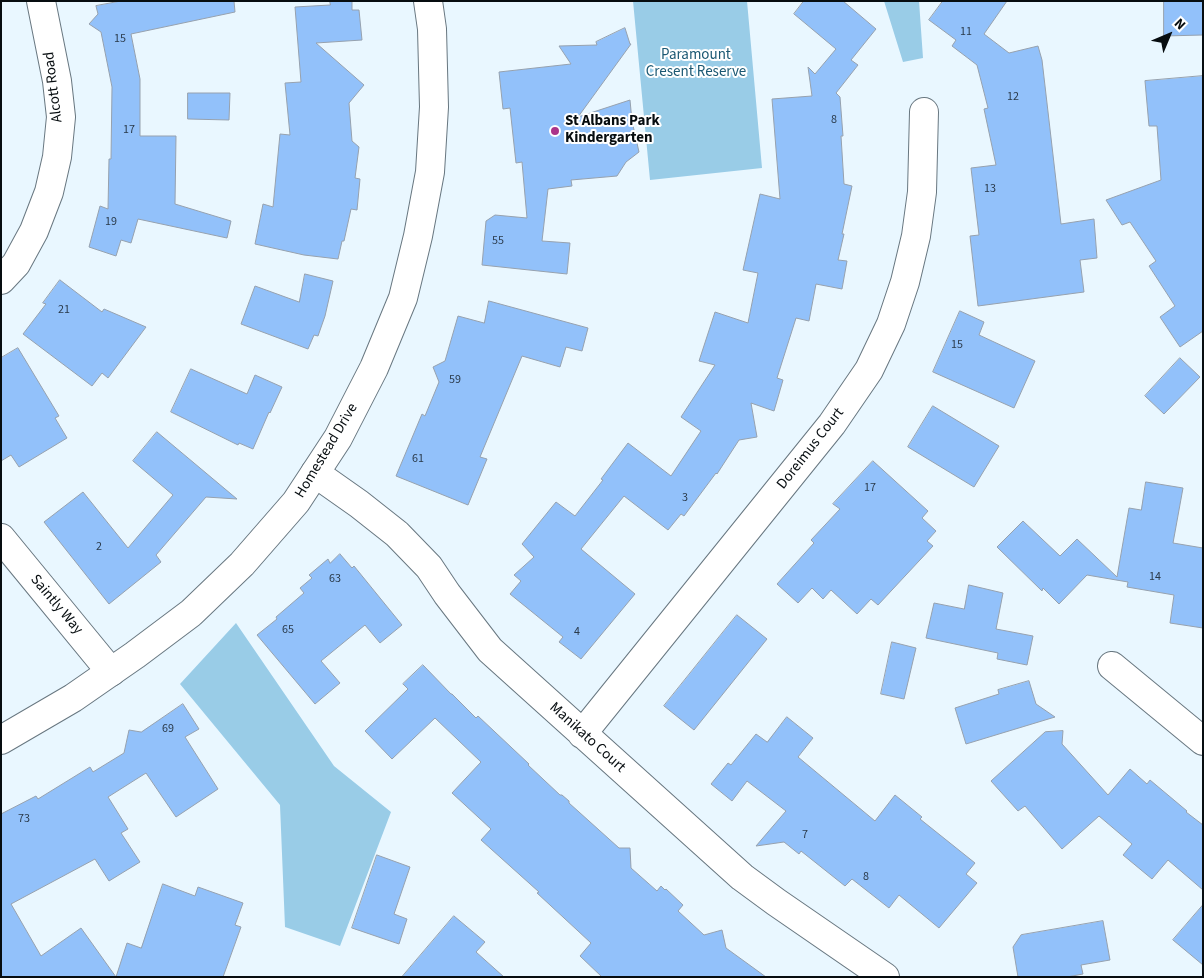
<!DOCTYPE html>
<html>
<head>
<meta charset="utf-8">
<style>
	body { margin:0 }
	#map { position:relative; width:1204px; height:978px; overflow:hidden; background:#e9f7ff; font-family:"Source Sans 3",sans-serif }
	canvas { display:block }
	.frame { position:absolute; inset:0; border:2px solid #070d10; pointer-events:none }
	.north { position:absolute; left:1144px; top:10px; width:50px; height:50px; -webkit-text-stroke:4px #fff; paint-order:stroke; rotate:45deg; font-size:14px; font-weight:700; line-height:20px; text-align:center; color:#070d10 }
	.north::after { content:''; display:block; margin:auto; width:18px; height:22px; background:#070d10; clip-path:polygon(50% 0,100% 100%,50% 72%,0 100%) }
</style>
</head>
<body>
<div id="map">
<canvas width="1204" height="978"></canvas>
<div class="frame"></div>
<div class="north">N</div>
</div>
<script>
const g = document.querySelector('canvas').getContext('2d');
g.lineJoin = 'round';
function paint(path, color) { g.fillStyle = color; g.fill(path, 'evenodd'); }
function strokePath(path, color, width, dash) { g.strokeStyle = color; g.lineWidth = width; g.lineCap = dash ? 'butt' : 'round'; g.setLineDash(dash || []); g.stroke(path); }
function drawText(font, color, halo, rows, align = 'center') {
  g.font = font + ' "Source Sans 3",sans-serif'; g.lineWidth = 4; g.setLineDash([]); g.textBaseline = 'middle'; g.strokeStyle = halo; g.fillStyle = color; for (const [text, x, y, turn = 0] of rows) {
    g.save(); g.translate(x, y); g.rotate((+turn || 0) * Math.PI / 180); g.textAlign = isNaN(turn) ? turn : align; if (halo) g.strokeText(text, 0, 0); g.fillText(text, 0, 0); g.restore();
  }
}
paint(new Path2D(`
	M 633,1 L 747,1 L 762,168 L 650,180 Z
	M 884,1 L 919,1 L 923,58 L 903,62 Z
	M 236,623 L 334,766 L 391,812 L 340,946 L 285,927 L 280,805 L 180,684 Z`), '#99cce7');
const building = new Path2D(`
	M 121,1 L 234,1 L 235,12 L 131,34 L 140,79 L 140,136 L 176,136 L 175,204 L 231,221 L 227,238 L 138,219 L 131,243 L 121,240 L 116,256 L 89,247 L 100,206 L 108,209 L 109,159 L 111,159 L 112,87 L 101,32 L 89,24 L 98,14 L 96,6 Z
	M 330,1 L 352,1 L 352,10 L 359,10 L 362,40 L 316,43 L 364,85 L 349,103 L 352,141 L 359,147 L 355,178 L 360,179 L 357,210 L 351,209 L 344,241 L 342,241 L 338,259 L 304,255 L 255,244 L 263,204 L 273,207 L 280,134 L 290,135 L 285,83 L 301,82 L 295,7 L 330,5 Z
	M 804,1 L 843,1 L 876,29 L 851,60 L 858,65 L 836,93 L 840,97 L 843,136 L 841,136 L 844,184 L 852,186 L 842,234 L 844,234 L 838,260 L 847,261 L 842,289 L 816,284 L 809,321 L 796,318 L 777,378 L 783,380 L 774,411 L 751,403 L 757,437 L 739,440 L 717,474 L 716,473 L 684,516 L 681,514 L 668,530 L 624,496 L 581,549 L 635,594 L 581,659 L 559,642 L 563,637 L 510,594 L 521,581 L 514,575 L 534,557 L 522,544 L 556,502 L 575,516 L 603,480 L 601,479 L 628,443 L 671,476 L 701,431 L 681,417 L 715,365 L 699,361 L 715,312 L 748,323 L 758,273 L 743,270 L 760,194 L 780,199 L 772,99 L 812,96 L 808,67 L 815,74 L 836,49 L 794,14 Z
	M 943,1 L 1007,1 L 984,34 L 1009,53 L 1038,46 L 1042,60 L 1061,224 L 1094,219 L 1097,258 L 1080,260 L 1084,292 L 978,306 L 970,236 L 979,235 L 971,168 L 996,165 L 984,109 L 988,108 L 977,65 L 952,46 L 956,40 L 929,20 Z
	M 1164,1 L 1203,1 L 1203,35 L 1164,36 Z
	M 625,28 L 630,44 L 631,44 L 578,117 L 630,100 L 632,121 L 639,152 L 626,162 L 617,176 L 571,180 L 572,186 L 548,189 L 542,241 L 570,243 L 567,274 L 482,265 L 486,221 L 495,215 L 527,218 L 522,162 L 516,163 L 510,108 L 503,109 L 499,72 L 571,64 L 559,46 L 597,45 L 596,42 Z
	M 1203,76 L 1203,331 L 1180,347 L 1160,317 L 1175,306 L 1149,266 L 1156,261 L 1130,222 L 1122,225 L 1106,200 L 1161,180 L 1157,126 L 1149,126 L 1145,81 Z
	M 188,93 L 230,93 L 229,120 L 188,119 Z
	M 305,274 L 333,281 L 325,316 L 318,336 L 314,335 L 308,349 L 241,324 L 255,286 L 299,302 Z
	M 60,280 L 102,312 L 104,309 L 146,327 L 108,378 L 102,373 L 92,386 L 23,334 L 46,304 L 43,303 Z
	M 489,301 L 588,328 L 582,351 L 566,347 L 560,367 L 522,356 L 480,457 L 487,459 L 468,505 L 396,476 L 422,414 L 425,416 L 439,382 L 433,367 L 445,361 L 458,316 L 484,323 Z
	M 960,311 L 984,322 L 979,335 L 1035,361 L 1014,408 L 933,372 Z
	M 18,348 L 59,416 L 55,418 L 67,438 L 19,467 L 11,455 L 1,461 L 1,358 Z
	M 1180,358 L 1200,377 L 1164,414 L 1145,396 Z
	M 191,369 L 247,394 L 255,375 L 282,387 L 270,413 L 269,412 L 253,449 L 239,443 L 238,445 L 171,412 Z
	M 933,406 L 999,446 L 974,487 L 908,447 Z
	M 157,432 L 237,499 L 206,497 L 156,555 L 161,562 L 109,604 L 44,522 L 83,492 L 128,548 L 173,495 L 133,461 Z
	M 873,461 L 928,511 L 922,518 L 936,531 L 927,541 L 933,546 L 878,605 L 871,599 L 857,614 L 831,590 L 823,599 L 812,588 L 798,603 L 777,584 L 814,543 L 811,540 L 840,509 L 833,504 Z
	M 1146,482 L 1183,488 L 1173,543 L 1203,548 L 1203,628 L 1170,623 L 1174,595 L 1127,587 L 1128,582 L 1087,575 L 1059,604 L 1043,588 L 1042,591 L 997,547 L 1023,521 L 1060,556 L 1077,539 L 1117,577 L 1129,508 L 1141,510 Z
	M 340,554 L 352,568 L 354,566 L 402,625 L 380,643 L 365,625 L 321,661 L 340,683 L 315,704 L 257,635 L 277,619 L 276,617 L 304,593 L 300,588 L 312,578 L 309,575 L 328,559 L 330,563 Z
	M 969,585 L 1003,593 L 996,629 L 1033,636 L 1027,665 L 997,659 L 998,653 L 926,638 L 934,603 L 964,609 Z
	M 737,615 L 767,639 L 694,730 L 664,706 Z
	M 892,642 L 916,648 L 904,699 L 881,694 Z
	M 423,665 L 451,694 L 452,694 L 476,718 L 478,716 L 529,764 L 528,765 L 560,795 L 562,795 L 569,801 L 569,803 L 619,848 L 630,848 L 631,868 L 657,891 L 661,886 L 665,890 L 666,889 L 683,905 L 678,911 L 704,935 L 722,930 L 726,948 L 766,977 L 602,977 L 580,956 L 591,943 L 537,893 L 539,892 L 481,840 L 491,829 L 452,793 L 481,762 L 435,718 L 392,759 L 365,731 L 408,689 L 403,684 Z
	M 1029,681 L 1036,704 L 1055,717 L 966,744 L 955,708 L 999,694 L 998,690 Z
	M 183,704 L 199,729 L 185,737 L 218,789 L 176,817 L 146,773 L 108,797 L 128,829 L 121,833 L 140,862 L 109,881 L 95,859 L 11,904 L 41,956 L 81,928 L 116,977 L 1,977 L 1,814 L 36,796 L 38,799 L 90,767 L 93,772 L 124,753 L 129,730 L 141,732 Z
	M 787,717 L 813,738 L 798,757 L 875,821 L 895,795 L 922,817 L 920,819 L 975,863 L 966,874 L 977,883 L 939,928 L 899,895 L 889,908 L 852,879 L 845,886 L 801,851 L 799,854 L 784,842 L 756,846 L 786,811 L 747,781 L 732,801 L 711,784 L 728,763 L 731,765 L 756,734 L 767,742 Z
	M 1063,731 L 1062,744 L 1108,795 L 1130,769 L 1147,784 L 1150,780 L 1187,811 L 1186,812 L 1203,825 L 1203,890 L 1168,860 L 1152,879 L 1123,855 L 1132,844 L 1099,816 L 1062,849 L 1025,806 L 1018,811 L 991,781 L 1045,732 Z
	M 377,855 L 410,867 L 394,914 L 407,919 L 399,944 L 352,928 Z
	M 163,884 L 195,896 L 198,887 L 243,903 L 235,925 L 241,927 L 223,977 L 116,977 L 127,943 L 141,948 Z
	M 1203,905 L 1203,965 L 1173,940 Z
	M 454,916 L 485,942 L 476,952 L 504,977 L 402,977 Z
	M 1103,921 L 1110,960 L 1081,965 L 1083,974 L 1067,977 L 1018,977 L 1013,947 L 1021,935 Z`);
paint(building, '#92c1fa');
strokePath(building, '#96a1ae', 1);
const minor = new Path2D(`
	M 1,280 L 16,264 L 34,231 L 49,192 L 57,157 L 61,117 L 57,81 L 41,1
	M 315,473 L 359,504 L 397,534 L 429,567 L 447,594 L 490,650 L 742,877 L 776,902 L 885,977
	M 1,538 L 111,672
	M 1112,666 L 1203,741
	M 582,734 L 832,424 L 869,370 L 891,324 L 905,282 L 916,236 L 922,192 L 924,112`);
const tertiary = new Path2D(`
	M 1,740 L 73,698 L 135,655 L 191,613 L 242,564 L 296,502 L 338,438 L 374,368 L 403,298 L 418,236 L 430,172 L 434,107 L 432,29 L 428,1`);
strokePath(minor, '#687780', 30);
strokePath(tertiary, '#687780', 30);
strokePath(minor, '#fff', 28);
strokePath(tertiary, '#fff', 28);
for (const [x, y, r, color] of [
	[555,131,5,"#ab3389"]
]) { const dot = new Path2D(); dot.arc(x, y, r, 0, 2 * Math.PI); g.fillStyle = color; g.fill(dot); strokePath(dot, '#fff', 2); }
drawText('12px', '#2a3a4a', null, [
	["11",966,32],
	["15",120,39],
	["12",1013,97],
	["8",834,120],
	["17",129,130],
	["13",990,189],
	["19",111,222],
	["55",498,241],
	["21",64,310],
	["15",957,345],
	["59",455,380],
	["61",418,459],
	["17",870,488],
	["3",685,498],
	["2",99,547],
	["14",1155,577],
	["63",335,579],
	["65",288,630],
	["4",577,632],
	["69",168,729],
	["73",24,819],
	["7",805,835],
	["8",866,877]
]);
drawText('15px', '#1b5873', '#fff', [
	["Paramount",696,56],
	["Cresent Reserve",696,73]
]);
drawText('15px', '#070d10', '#fff', [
	["Alcott Road",54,87,-97],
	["Doreimus Court",811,449,-52],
	["Homestead Drive",327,451,-59],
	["Saintly Way",56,605,50],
	["Manikato Court",587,738,42]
]);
drawText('bold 15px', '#070d10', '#fff', [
	["St Albans Park",565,122],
	["Kindergarten",565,139]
], 'left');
</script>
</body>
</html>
